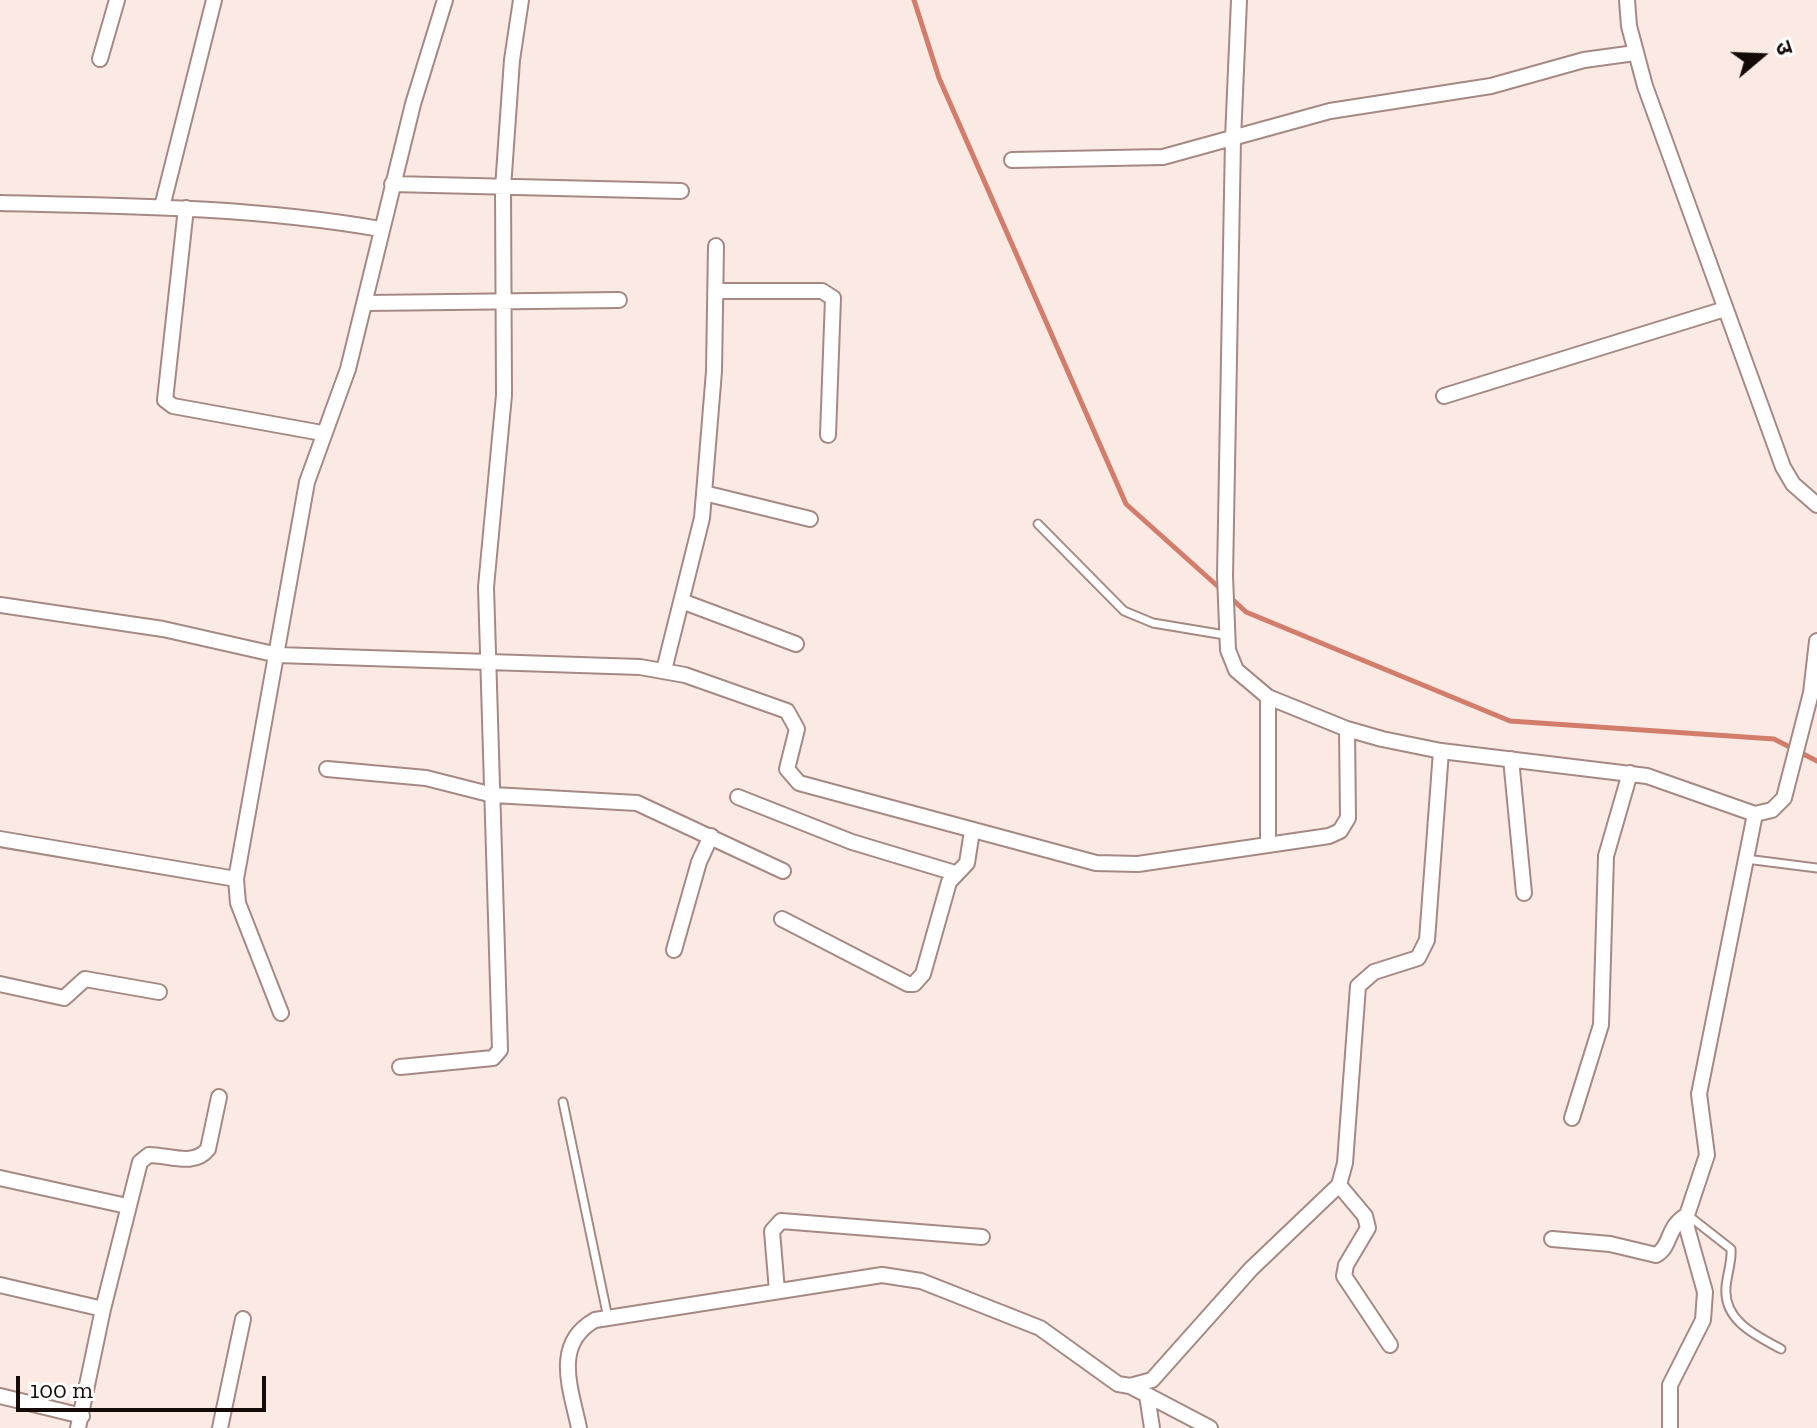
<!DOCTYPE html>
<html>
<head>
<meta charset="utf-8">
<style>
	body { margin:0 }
	#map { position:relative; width:1817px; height:1428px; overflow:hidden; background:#fbe9e4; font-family:"Zilla Slab","Noto Sans Devanagari",serif }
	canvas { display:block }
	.north { position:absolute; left:1721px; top:16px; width:80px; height:80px; -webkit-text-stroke:6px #fff; paint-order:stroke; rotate:71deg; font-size:22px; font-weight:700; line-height:32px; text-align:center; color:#140a08 }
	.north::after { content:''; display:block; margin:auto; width:28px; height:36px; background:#140a08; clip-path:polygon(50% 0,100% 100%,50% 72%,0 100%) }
	.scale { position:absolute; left:16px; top:1376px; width:250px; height:36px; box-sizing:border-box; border:4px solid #140a08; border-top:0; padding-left:10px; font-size:24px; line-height:28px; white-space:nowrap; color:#140a08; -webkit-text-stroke:6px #fff; paint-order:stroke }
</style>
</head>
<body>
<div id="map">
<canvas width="1817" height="1428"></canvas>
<div class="north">उ</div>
<div class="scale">100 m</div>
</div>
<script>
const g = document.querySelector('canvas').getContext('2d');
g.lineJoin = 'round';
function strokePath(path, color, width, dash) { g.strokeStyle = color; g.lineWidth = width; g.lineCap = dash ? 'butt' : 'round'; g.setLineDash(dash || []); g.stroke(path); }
strokePath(new Path2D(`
	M 914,0 L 939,78 L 1126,504 L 1223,591
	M 1231,598 L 1246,612 L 1510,721 L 1774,739 L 1817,761`), '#d27d6b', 5);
const service = new Path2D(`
	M 1038,524 L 1124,611 L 1153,623 L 1225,635
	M 1746,859 L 1817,868
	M 563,1102 L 608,1318
	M 1689,1216 L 1731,1249 C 1732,1262 1727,1274 1726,1287 C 1723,1321 1757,1336 1781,1349`);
const minor = new Path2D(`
	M 1239,0 L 1233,139 L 1225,576 L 1228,650 L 1236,670 L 1268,697 L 1347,729 L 1382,739 L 1441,751 L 1647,776 L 1755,814 L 1772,810 L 1784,798 L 1811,693 L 1817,641
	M 1627,0 L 1629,26 L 1645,86 L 1783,467 L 1793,484 L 1817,505
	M 100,59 L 117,0
	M 1012,160 L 1163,157 L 1330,111 L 1491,86 L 1584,60 L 1635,53
	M 392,184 L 681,191
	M 0,203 C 127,206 254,207 380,229
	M 162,207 L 214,0
	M 186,208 L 165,400 L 173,406 L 322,433
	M 716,291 L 822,291 L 833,298 L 828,435
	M 366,303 L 619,300
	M 1444,396 L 1725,309
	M 704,493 L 810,519
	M 684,602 L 796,644
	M 0,605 L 163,629 L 278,655 L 640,667 L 685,675 L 787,711 L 797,729 L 787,769 L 799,783 L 1096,863 L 1138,864 L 1329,836 L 1340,831 L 1348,818 L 1347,729
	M 664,670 L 702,518 L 714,371 L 716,246
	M 1511,759 L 1524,893
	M 327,769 L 426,778 L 493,795 L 637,803 L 783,871
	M 738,797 L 852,842 L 955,873
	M 0,839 L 236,879
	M 1268,845 L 1268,697
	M 782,919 L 908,984 L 914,984 L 923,974 L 949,882 L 967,863 L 972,831
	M 674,950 L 699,862 L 711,836
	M 0,984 L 64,998 L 85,979 L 159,992
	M 281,1013 L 238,903 L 236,879 L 307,482 L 348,369 L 413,104 L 445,0
	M 400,1067 L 493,1058 L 500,1050 L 486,587 L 504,395 L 503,188 L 512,60 L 521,0
	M 1572,1118 L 1601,1025 L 1606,856 L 1630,773
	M 0,1178 L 127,1206
	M 1339,1185 L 1365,1216 L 1368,1228 L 1346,1265 L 1344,1276 L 1390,1345
	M 1552,1239 L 1610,1244 L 1656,1255 C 1672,1246 1666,1227 1687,1215
	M 0,1285 L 103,1309
	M 777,1291 L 772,1231 L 781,1221 L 982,1237
	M 1130,1386 L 1210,1428
	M 1147,1395 L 1152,1428
	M 0,1396 L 82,1416
	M 78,1428 L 103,1309 L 140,1162 L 149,1155 C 169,1155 194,1167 208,1149 L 219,1097
	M 220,1428 L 243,1319
	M 579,1428 C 571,1389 552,1344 595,1320 L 882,1275 L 921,1281 L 1040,1328 L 1118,1384 L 1130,1386 L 1152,1380 L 1251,1269 L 1339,1185 L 1345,1163 L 1358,986 L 1374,972 L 1418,958 L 1427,940 L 1441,751
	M 1670,1428 L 1670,1385 L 1703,1320 L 1705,1292 L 1687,1228 L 1687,1215 L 1707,1155 L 1699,1094 L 1755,814`);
strokePath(service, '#a58983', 11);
strokePath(minor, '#a58983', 18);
strokePath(service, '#fff', 7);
strokePath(minor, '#fff', 14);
</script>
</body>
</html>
